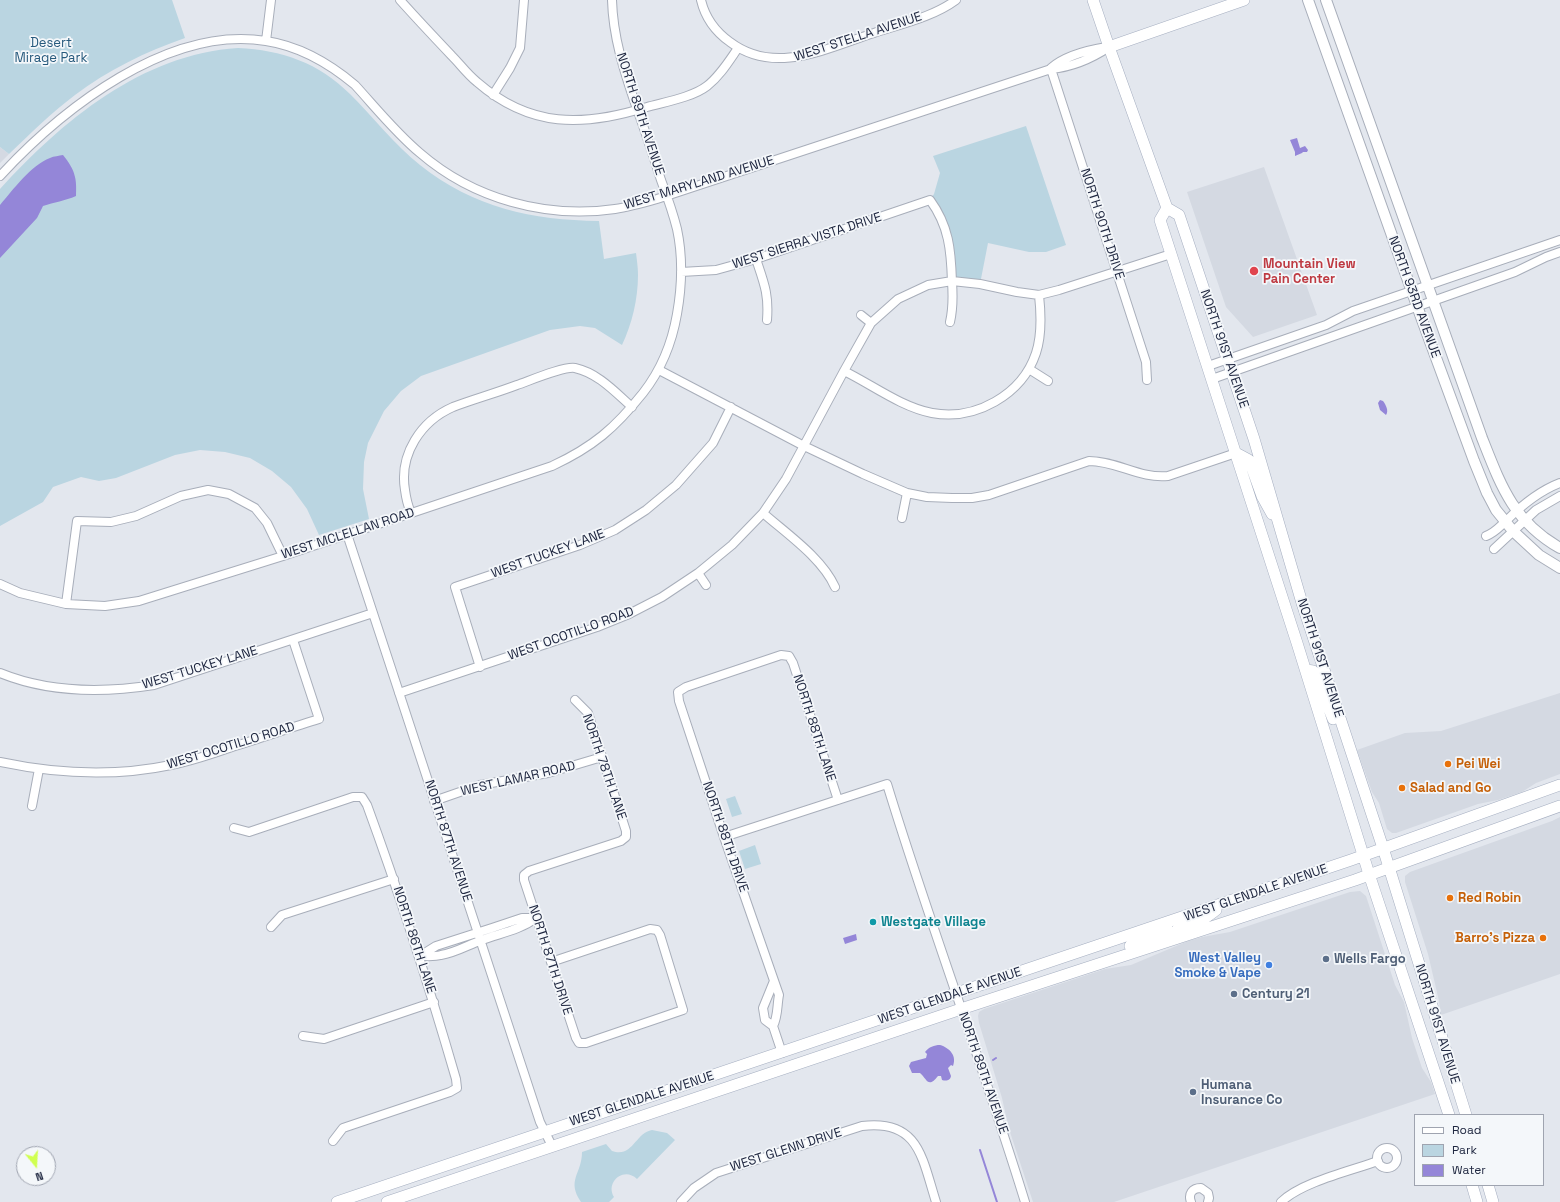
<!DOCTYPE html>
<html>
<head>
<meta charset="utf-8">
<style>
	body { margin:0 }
	#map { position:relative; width:1560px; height:1202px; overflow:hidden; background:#e3e7ee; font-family:"Space Grotesk",sans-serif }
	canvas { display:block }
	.legend { position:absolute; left:1414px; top:1114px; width:130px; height:72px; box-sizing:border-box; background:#f4f7fa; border:1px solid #9fa4b0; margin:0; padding:5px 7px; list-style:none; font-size:12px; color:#202841 }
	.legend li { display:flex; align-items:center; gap:8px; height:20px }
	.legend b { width:20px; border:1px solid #9fa4b0 }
	.north { position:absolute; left:16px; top:1146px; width:40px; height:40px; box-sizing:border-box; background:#f4f7fa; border:1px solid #9fa4b0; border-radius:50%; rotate:162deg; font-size:11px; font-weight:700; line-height:16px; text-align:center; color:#202841 }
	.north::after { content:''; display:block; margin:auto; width:14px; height:18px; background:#d0ff50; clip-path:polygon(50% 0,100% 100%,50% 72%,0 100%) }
</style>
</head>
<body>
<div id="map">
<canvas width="1560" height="1202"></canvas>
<ul class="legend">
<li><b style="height:5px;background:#fff"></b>Road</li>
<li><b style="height:11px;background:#bad5e1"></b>Park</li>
<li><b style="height:11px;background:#9486d8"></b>Water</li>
</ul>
<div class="north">N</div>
</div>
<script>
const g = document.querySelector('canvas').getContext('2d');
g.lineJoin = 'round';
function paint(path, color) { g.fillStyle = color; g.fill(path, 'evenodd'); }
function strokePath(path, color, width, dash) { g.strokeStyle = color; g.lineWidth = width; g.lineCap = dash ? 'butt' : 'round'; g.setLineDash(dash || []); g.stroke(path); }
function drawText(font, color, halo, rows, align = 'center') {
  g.font = font + ' "Space Grotesk",sans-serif'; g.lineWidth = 3.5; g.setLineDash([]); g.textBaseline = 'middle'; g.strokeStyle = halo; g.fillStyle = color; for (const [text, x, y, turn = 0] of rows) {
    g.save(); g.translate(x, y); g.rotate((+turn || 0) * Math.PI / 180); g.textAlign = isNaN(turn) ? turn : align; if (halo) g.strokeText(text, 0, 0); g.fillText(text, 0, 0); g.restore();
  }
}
paint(new Path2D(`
	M 0,147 L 9,154 L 0,163 Z
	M 1264,167 L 1317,315 L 1253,337 L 1226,307 L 1187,192 Z
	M 1560,693 L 1560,774 L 1536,783 L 1522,792 L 1498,800 L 1478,804 L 1396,833 L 1392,833 L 1387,829 L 1379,803 L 1372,792 L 1357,750 L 1405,733 L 1441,731 Z
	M 1560,817 L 1560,974 L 1441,1015 L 1439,1001 L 1428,954 L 1405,882 L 1405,876 L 1410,872 L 1552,821 Z
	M 1360,891 L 1366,896 L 1395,985 L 1404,1002 L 1412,1038 L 1422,1068 L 1431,1082 L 1435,1094 L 1114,1202 L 1033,1202 L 1009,1129 L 1002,1098 L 979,1023 L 978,1016 L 979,1012 L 984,1009 L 1105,969 L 1131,965 L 1188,941 L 1202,937 L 1230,932 L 1350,892 Z`), '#d4d9e2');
paint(new Path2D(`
	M 0,0 L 172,0 L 185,38 C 145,52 108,70 75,95 C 51,113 30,134 9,154 L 0,147 Z
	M 238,48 C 282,50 319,63 350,94 C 374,118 394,144 420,165 C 474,208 532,220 599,221 L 604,259 L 636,253 C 637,261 638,268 638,275 C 638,299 632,324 622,345 L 595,328 L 580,326 L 550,330 L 421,376 L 401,391 L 384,411 L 368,443 L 364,462 L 363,489 L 369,519 L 319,535 L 307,509 L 291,487 L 272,471 L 250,458 L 225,452 L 200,450 L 175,455 L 116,478 L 99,481 L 81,477 L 53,487 L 43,502 L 0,526 L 0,189 C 62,121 142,54 238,48 Z
	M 1026,126 L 1066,245 L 1046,252 L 1029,252 L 988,243 L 980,284 L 952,281 L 952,257 L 930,200 L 934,194 L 940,173 L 933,156 Z
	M 735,796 L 742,814 L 732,817 L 726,799 Z
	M 755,845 L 761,864 L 745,869 L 739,851 Z
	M 652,1130 L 667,1133 L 675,1140 L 637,1179 C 624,1166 605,1182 614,1197 L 609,1202 L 581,1202 C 566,1180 582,1174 582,1152 L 606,1144 L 612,1151 C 633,1158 635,1133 652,1130 Z`), '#bad5e1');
paint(new Path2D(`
	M 1297,138 L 1300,148 L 1305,146 L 1308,150 L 1307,152 L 1303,152 L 1302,153 L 1295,156 L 1295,152 L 1290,140 Z
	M 63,155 C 75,170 77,178 76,196 C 65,201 54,202 43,206 L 37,218 L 0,258 L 0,205 C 13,190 31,165 50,158 C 54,156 59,156 63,155 Z
	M 1380,400 L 1383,401 C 1386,405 1389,411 1386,415 L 1380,410 L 1378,403 Z
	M 856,934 L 857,940 L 845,944 L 843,938 Z
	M 940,1045 C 950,1048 957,1056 953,1066 L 951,1065 L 948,1068 L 951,1076 C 950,1081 946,1081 942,1080 L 941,1076 L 938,1076 C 928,1089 927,1079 920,1073 L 912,1073 L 909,1066 L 911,1062 L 926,1058 L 927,1054 L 925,1052 C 929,1047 934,1045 940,1045 Z`), '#9486d8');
strokePath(new Path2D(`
	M 993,1060 L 996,1058
	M 980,1150 L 997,1202`), '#9486d8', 2);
const minor = new Path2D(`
	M 400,0 C 417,19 434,37 452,56 C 460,64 467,74 477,82 C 530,128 583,127 647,107 C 665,102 693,97 707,86 C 720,76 729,61 738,48
	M 701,0 C 705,17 716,32 730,42 C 775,76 827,48 874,33 C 901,24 933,17 956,0
	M 266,41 L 271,0
	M 1051,68 C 1066,55 1088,50 1107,47
	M 1051,69 L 1146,362 L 1147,380
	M 493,95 L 510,68 L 520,48 L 524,0
	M 0,176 C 62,109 168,25 266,41 C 299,46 330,64 355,85 C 376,108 396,133 420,153 C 473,199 546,219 615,209 C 629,207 643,203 657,199 L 1051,69 C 1072,67 1091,59 1109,47
	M 756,259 C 764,283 769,294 767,320
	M 681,272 L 716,270 L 756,259 L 930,200 C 949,226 951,250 952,282 C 953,296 953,309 950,322
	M 861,315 L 871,323
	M 1208,366 L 1326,325 L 1353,311 L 1560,240
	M 1029,369 L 1048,381
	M 659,370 L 804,446 L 863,474 L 907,493 L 927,497 L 952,498 L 972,498 L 989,495 L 1089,461 C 1117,461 1140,479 1168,476 L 1236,453
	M 844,371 C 871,384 901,407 932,413 C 975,421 1022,395 1036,353 C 1042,335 1041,313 1039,295
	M 1212,379 L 1515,272 L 1546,257 L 1560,252
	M 411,513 C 408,506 406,498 405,490 C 399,454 421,421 453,407 C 474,399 496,393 517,385 C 529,381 564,366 575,368 C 598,373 615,392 632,407
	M 763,513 C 787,534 822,558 835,587
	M 902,518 L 907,493
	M 347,534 L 540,1122 L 552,1146
	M 1486,536 C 1496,532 1499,527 1506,521 C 1522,505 1539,491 1560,483
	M 1494,549 L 1536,510 L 1560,496
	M 698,573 L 706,585
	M 0,584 L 20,593 L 66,604 L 105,606 L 139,601 L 283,556 L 552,466 C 593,447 615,428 643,393 C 661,370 672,343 677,314 C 682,286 683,257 677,229 C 673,213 667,196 661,180 C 653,155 645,130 636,106 C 624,71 613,37 612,0
	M 66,604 L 77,521 L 111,522 L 136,516 L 181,496 L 208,490 L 229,494 L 255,508 L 267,523 L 283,556
	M 480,667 L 455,587 L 580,545 L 615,530 L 646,510 L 676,485 L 713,443 L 731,407
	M 0,673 C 49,693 103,693 154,685 L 373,613
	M 399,693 L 597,627 L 629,614 L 662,597 L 698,573 L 732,545 L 763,513 L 786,479 L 844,371 L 871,323 L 898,299 L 928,285 L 952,281 L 980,284 L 1017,292 L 1039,295 L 1059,290 L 1171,254
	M 0,762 C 57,774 114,777 171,765 C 192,761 212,754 232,747 C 261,738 290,728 319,719 L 293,640
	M 434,801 L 480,785 L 548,773 L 602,757
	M 32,806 L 39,769
	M 234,828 L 249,832 L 353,797 L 362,797 L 367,805 C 400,895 429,986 456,1079 L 457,1088 L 450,1092 L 343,1128 L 333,1141
	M 724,837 L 887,784 C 930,925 982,1062 1025,1202
	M 271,927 L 282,915 L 394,879
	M 419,956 C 426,956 434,957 441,955 C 455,953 468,945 482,940 C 501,933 520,930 536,918
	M 420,956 L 436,946 L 492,928 L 522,918 L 536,918
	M 551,962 L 650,929 L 657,930 L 660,935 L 683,1010 L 586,1043 L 579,1043 L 576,1038 L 524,880 L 524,875 L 529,871 L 621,841 L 626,837 L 626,831 L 588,713 L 575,700
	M 774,981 L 763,1008 L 765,1020 L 773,1026 L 782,1053
	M 773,1026 C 778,1017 777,1005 779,995 L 724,837 L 679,701 L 678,692 L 686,687 L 781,655 L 789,656 L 793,663 L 838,800
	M 303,1036 L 324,1039 L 434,1002
	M1377 1158a10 10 0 1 1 20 0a10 10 0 1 1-20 0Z
	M 681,1202 L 694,1188 L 716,1173 L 862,1126 C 919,1119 922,1158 936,1202
	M 1191,1202 C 1188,1194 1192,1188 1201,1188 L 1208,1193 L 1209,1198 L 1208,1202
	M 1281,1202 C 1302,1182 1350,1171 1378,1161`);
const tertiary = new Path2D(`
	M 1308,0 L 1421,317 L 1474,461 L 1487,493 L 1496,510 L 1513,531 L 1539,555 L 1560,568
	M 1326,0 L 1482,438 C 1501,486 1513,521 1560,548`);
const secondary = new Path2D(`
	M 1093,0 L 1109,47 L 1167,208 L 1179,215 L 1254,439 L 1302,603 L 1383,848 L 1466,1115
	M 1109,47 L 1244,0
	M 1167,208 L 1160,220 L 1297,643 L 1369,874 L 1449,1115
	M 1236,453 L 1249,460 L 1262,496 L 1272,514
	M 1306,670 L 1313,671 L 1315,674 L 1333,719
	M 1169,940 C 1176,925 1189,925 1203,919 C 1207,917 1212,913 1216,910
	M 1130,946 L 1164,933 L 1167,930 L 1166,923
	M 1472,1185 L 1477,1202
	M 1488,1185 L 1493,1202
	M 337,1202 L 1351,860 L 1560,785
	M 387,1202 L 961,1009 L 1355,880 L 1560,806`);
strokePath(minor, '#a8aeba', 10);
strokePath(tertiary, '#a8aeba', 12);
strokePath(secondary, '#a6afc1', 12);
strokePath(minor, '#fff', 8);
strokePath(tertiary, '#fff', 10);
strokePath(secondary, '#fff', 11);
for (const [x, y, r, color] of [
	[1254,271,5,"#e0444e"],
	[1448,764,4,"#e8710a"],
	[1402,788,4,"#e8710a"],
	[1450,898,4,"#e8710a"],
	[873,922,4,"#0f9aa8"],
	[1543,938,4,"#e8710a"],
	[1326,959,4,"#5c6f8a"],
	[1269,965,4,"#3f7fe0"],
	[1234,994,4,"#5c6f8a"],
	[1193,1092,4,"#5c6f8a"]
]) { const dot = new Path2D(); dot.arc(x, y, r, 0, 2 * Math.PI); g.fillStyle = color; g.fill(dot); strokePath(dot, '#f4f7fa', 1.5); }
drawText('13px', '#202841', '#f4f7fa', [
	["WEST STELLA AVENUE",858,37,-18],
	["NORTH 89TH AVENUE",640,114,72],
	["WEST MARYLAND AVENUE",699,183,-17],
	["NORTH 90TH DRIVE",1102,224,72],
	["WEST SIERRA VISTA DRIVE",807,241,-18],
	["NORTH 93RD AVENUE",1414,297,70],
	["NORTH 91ST AVENUE",1224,349,71],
	["WEST MCLELLAN ROAD",348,534,-18],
	["WEST TUCKEY LANE",548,554,-20],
	["WEST OCOTILLO ROAD",571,634,-20],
	["NORTH 91ST AVENUE",1320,658,72],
	["WEST TUCKEY LANE",200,668,-17],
	["NORTH 88TH LANE",814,728,72],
	["WEST OCOTILLO ROAD",231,746,-17],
	["NORTH 78TH LANE",604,767,71],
	["WEST LAMAR ROAD",518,779,-13],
	["NORTH 88TH DRIVE",725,837,71],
	["NORTH 87TH AVENUE",448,841,72],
	["WEST GLENDALE AVENUE",1256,893,-19],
	["NORTH 86TH LANE",414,940,72],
	["NORTH 87TH DRIVE",550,960,72],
	["WEST GLENDALE AVENUE",950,996,-19],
	["NORTH 91ST AVENUE",1437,1024,73],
	["NORTH 89TH AVENUE",983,1073,71],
	["WEST GLENDALE AVENUE",642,1099,-18],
	["WEST GLENN DRIVE",786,1150,-18]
]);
drawText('13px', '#26597c', '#f4f7fa', [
	["Desert",51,43],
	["Mirage Park",51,58]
]);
drawText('bold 13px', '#be3a42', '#f4f7fa', [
	["Mountain View",1263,264],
	["Pain Center",1263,279]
], 'left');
drawText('bold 13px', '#c56008', '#f4f7fa', [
	["Pei Wei",1456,764],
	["Salad and Go",1410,788],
	["Red Robin",1458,898],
	["Barro's Pizza",1535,938,"right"]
], 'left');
drawText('bold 13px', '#0d838f', '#f4f7fa', [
	["Westgate Village",881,922]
], 'left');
drawText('bold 13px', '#366cbe', '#f4f7fa', [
	["West Valley",1261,958],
	["Smoke & Vape",1261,973]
], 'right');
drawText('bold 13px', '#4e5e75', '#f4f7fa', [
	["Wells Fargo",1334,959],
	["Century 21",1242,994],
	["Humana",1201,1085],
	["Insurance Co",1201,1100]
], 'left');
</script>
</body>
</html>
